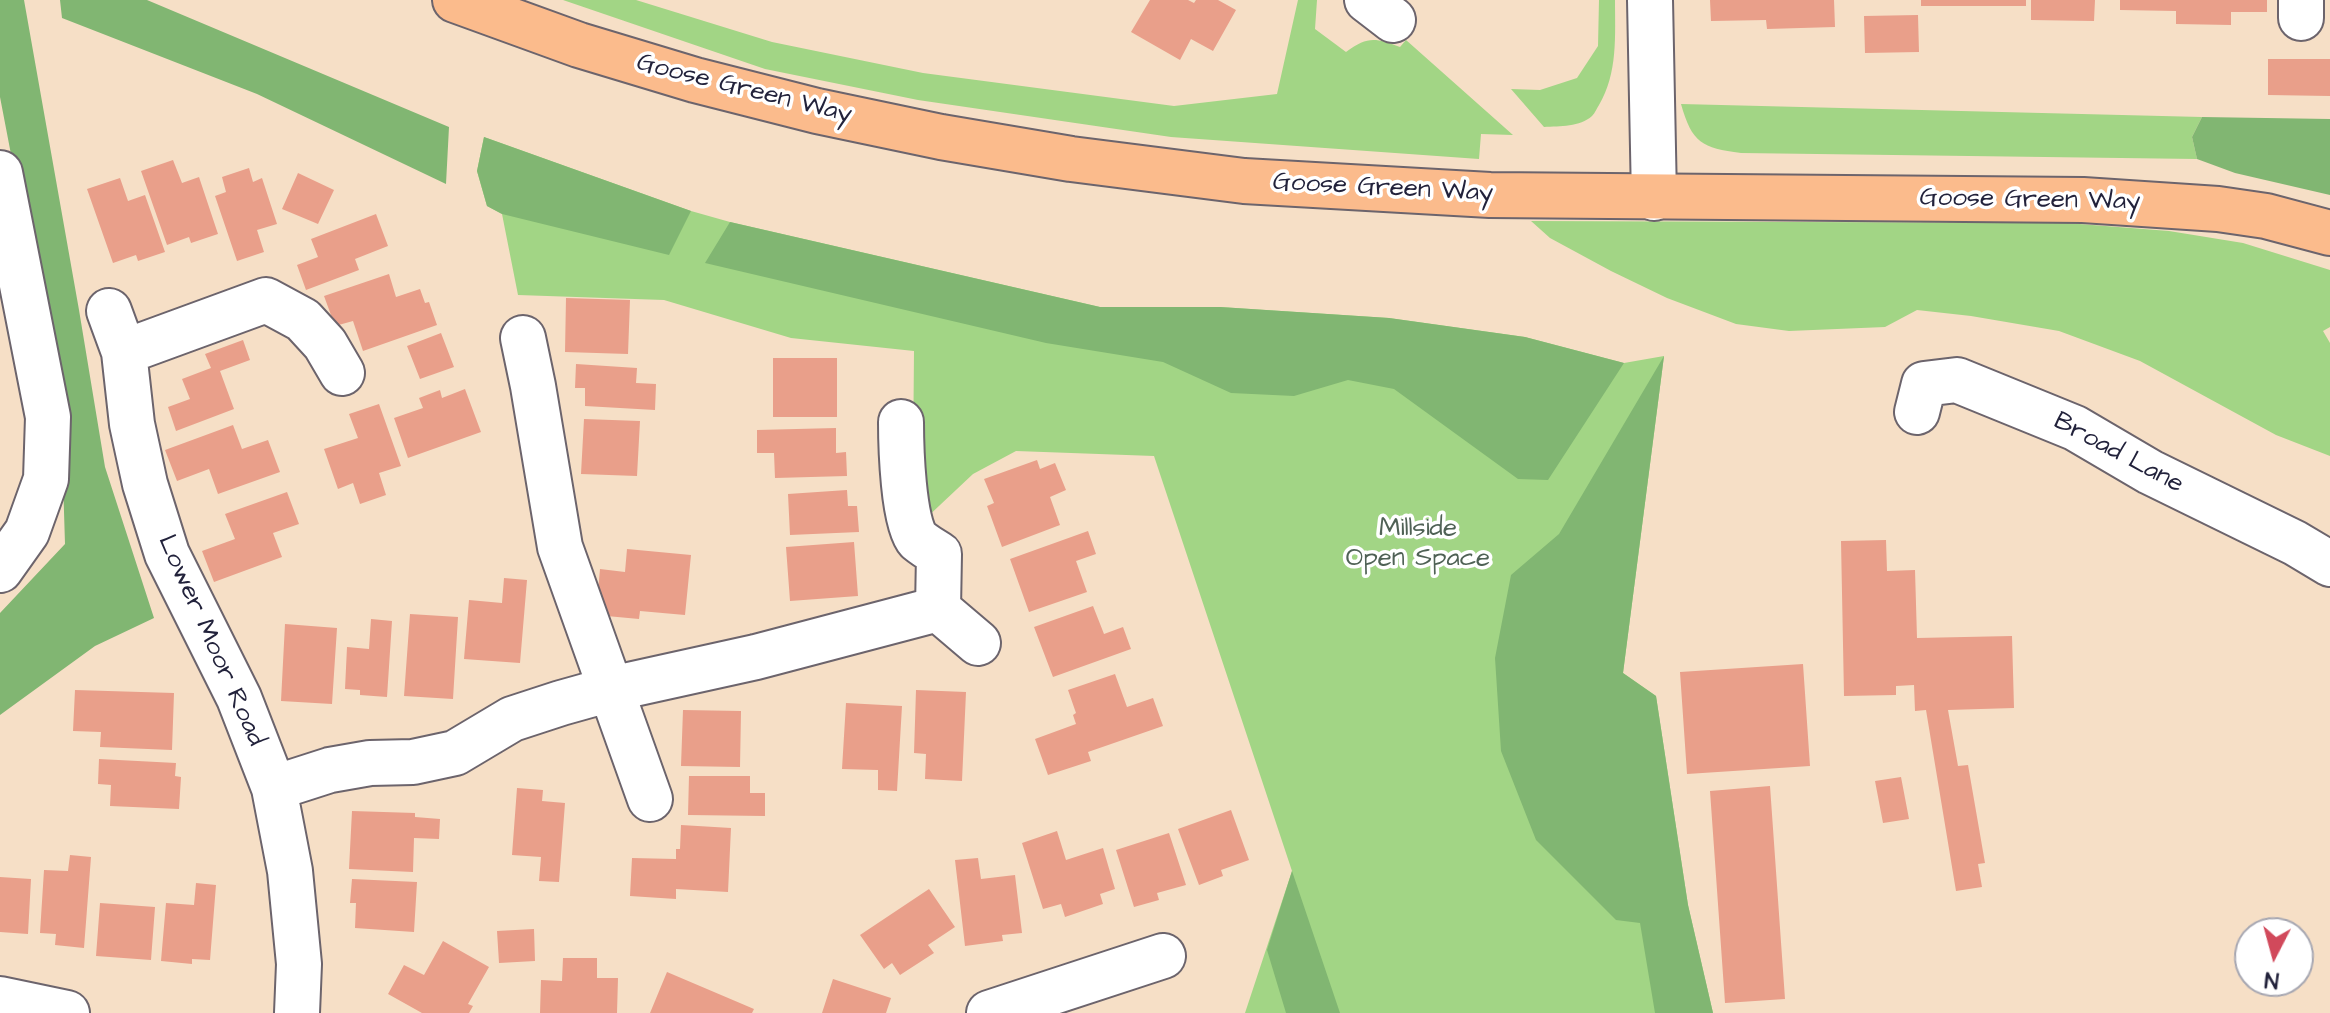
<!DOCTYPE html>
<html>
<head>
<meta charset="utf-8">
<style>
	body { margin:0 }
	#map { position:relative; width:2330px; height:1013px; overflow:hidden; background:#f6dfc6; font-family:"Architects Daughter",sans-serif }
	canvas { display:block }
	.north { position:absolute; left:2234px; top:917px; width:80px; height:80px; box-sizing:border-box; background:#fff; border:2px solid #a7a7b1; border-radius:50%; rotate:186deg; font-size:22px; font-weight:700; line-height:32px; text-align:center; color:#22223b }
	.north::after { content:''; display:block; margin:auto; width:28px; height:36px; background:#d1495b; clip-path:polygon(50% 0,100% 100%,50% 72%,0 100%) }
</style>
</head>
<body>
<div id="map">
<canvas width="2330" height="1013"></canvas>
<div class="north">N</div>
</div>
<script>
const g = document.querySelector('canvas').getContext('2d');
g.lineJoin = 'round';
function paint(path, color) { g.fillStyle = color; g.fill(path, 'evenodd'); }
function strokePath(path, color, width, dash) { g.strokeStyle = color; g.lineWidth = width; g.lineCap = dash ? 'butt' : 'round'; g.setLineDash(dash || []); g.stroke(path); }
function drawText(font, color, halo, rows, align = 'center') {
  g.font = font + ' "Architects Daughter",sans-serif'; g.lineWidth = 7; g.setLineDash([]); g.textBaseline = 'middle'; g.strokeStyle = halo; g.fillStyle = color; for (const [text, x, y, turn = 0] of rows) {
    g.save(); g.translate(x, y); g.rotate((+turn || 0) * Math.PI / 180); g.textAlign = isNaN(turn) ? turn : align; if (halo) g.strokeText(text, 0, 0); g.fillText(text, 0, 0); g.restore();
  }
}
paint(new Path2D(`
	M 563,0 L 636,0 L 772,42 L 923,73 L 1174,106 L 1277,94 L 1298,0 L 1317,0 L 1315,29 L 1346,52 C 1368,36 1375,38 1400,47 L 1406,40 L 1513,135 L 1481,134 L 1479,159 L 1171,137 L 918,100 L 765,69 Z
	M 1599,0 L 1615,0 C 1615,36 1618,73 1599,105 C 1597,108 1595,113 1592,116 C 1580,127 1560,126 1544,127 L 1511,89 L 1540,90 L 1577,78 L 1598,46 Z
	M 1681,104 L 2202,117 L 2192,137 L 2197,159 L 1741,153 C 1702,148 1692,143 1681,104 Z
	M 484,137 L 691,211 L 730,222 L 1100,307 L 1220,307 L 1389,318 L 1525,337 L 1624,363 L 1664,356 L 1623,673 L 1656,696 L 1688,905 L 1713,1013 L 1245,1013 L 1292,871 L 1154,456 L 1016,451 L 973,474 L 923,521 L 913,464 L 914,351 L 791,338 L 664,300 L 518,295 L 502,214 L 487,206 L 477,171 Z
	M 1531,221 L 2067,223 L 2169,231 L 2243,243 L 2330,270 L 2330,327 L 2323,331 L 2330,343 L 2330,456 L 2276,435 L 2140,361 L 2059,331 L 1971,316 L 1917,310 L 1885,327 L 1789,331 L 1736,324 L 1667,298 L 1611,271 L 1550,238 Z`), '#a2d585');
paint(new Path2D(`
	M 0,0 L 24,0 L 79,310 L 105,467 L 154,618 L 95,646 L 0,715 L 0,613 L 65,544 L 61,415 L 0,97 Z
	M 60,0 L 147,0 L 449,127 L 446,184 L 257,94 L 62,18 Z
	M 2202,117 L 2330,119 L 2330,195 L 2235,173 L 2197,159 L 2192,137 Z
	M 484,137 L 691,211 L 669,255 L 502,214 L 487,206 L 477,171 Z
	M 730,222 L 1100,307 L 1220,307 L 1389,318 L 1525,337 L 1624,363 L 1548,480 L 1518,479 L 1394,389 L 1348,380 L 1294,396 L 1231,393 L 1163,362 L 1046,343 L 705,263 Z
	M 1664,356 L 1623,673 L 1656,696 L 1688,905 L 1713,1013 L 1655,1013 L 1640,923 L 1616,920 L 1536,840 L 1501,751 L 1495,658 L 1511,575 L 1559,534 Z
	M 1292,871 L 1340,1013 L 1341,1013 L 1286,1013 L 1267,950 Z`), '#81b672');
paint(new Path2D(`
	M 1150,0 L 1188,0 L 1194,3 L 1196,0 L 1218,0 L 1236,10 L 1213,51 L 1191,39 L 1180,60 L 1131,32 Z
	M 1710,0 L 1834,0 L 1835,27 L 1767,29 L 1766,20 L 1711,21 Z
	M 1921,0 L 2026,0 L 2026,6 L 1921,6 Z
	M 2031,0 L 2095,0 L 2094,21 L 2031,20 Z
	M 2120,0 L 2267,0 L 2267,12 L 2231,12 L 2231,25 L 2176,24 L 2176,11 L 2120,10 Z
	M 1918,15 L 1919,52 L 1865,53 L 1864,16 Z
	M 2268,59 L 2330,59 L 2330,96 L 2268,95 Z
	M 173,160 L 182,183 L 199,177 L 218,234 L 191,243 L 189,237 L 167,245 L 141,171 Z
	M 249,168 L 253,182 L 262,178 L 277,224 L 257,230 L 264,252 L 237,261 L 215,196 L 226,192 L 222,177 Z
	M 298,173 L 334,190 L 318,224 L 282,209 Z
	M 120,178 L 128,201 L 145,195 L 165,252 L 138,261 L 136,255 L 113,263 L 87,189 Z
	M 376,214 L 388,246 L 355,259 L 359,270 L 306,290 L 297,265 L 318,257 L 311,239 Z
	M 389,274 L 396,297 L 420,289 L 425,303 L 429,302 L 437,325 L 363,351 L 353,321 L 335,326 L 324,296 Z
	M 566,298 L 630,300 L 628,354 L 565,352 Z
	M 441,333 L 454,367 L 420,379 L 407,346 Z
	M 243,340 L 250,360 L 220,371 L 234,409 L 176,431 L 168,407 L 190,399 L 182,379 L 211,368 L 205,354 Z
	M 773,358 L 837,358 L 837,417 L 773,417 Z
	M 576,364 L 637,368 L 636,383 L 656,384 L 655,410 L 585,406 L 585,388 L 575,388 Z
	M 465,389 L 481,432 L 408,458 L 394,418 L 423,408 L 419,398 L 440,390 L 442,398 Z
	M 379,404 L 401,466 L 379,473 L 386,495 L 360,504 L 353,483 L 338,489 L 324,449 L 358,438 L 349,414 Z
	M 584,419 L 640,421 L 637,476 L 581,474 Z
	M 233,425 L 242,449 L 268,440 L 280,472 L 218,494 L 209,469 L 177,481 L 165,450 Z
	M 836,428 L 836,453 L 846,452 L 847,476 L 775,478 L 774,453 L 757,453 L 757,430 Z
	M 1037,460 L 1040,469 L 1055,463 L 1066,490 L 1050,497 L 1060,525 L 1002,547 L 987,506 L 994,503 L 984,479 Z
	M 847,490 L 848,506 L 857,506 L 859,532 L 790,535 L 788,494 Z
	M 287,492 L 299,524 L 273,533 L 282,557 L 214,582 L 202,551 L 235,539 L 225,514 Z
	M 1088,531 L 1096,554 L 1076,561 L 1087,592 L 1029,612 L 1010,559 Z
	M 1886,540 L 1887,571 L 1915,570 L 1917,638 L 2012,636 L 2014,708 L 1948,710 L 1958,766 L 1968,765 L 1985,863 L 1978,864 L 1982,887 L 1956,891 L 1926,710 L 1915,711 L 1914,685 L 1896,686 L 1896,695 L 1844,696 L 1841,541 Z
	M 854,542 L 858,596 L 790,601 L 786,547 Z
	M 627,549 L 691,555 L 685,615 L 640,611 L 639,619 L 596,615 L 600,569 L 625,572 Z
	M 504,578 L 527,580 L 520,663 L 464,659 L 469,600 L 502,603 Z
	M 1093,606 L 1104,634 L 1123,627 L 1131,649 L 1053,677 L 1034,627 Z
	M 410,614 L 458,617 L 453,699 L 404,696 Z
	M 371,619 L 392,621 L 387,697 L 360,695 L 360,690 L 345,689 L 347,647 L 369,649 Z
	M 285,624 L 337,628 L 332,704 L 281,701 Z
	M 1803,664 L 1810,766 L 1687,774 L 1680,672 Z
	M 1115,674 L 1127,707 L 1153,698 L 1163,726 L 1088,752 L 1091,761 L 1048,775 L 1035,739 L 1076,724 L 1073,715 L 1076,713 L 1068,690 Z
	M 75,690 L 174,693 L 172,750 L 100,747 L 101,732 L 73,731 Z
	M 916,690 L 966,692 L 962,781 L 925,779 L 926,754 L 914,753 Z
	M 846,703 L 902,706 L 897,791 L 878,790 L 878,770 L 842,769 Z
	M 683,710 L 741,711 L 740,767 L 681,766 Z
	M 99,759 L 176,763 L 175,776 L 181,777 L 179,809 L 110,806 L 111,785 L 98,784 Z
	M 689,776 L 750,776 L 750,793 L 765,793 L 765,816 L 688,815 Z
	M 1901,777 L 1909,819 L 1883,823 L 1875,781 Z
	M 1770,786 L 1785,999 L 1725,1003 L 1710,791 Z
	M 517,788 L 543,790 L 542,801 L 565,803 L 559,882 L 539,881 L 541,857 L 512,855 Z
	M 1231,810 L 1249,860 L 1221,870 L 1223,876 L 1199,885 L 1178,829 Z
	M 352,811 L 415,813 L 415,817 L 440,819 L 439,839 L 414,838 L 413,872 L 349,869 Z
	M 681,825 L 731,828 L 728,892 L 676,889 L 676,899 L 630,896 L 632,858 L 676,859 L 676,849 L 680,849 Z
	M 1057,831 L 1066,860 L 1103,848 L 1115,889 L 1100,894 L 1103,904 L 1065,917 L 1061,904 L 1043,909 L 1022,843 Z
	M 1169,833 L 1186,885 L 1157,893 L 1159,900 L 1134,907 L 1116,850 Z
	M 70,855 L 91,857 L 84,948 L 55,945 L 56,934 L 40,933 L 44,870 L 68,871 Z
	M 978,858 L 981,879 L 1015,875 L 1022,933 L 1002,935 L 1003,941 L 965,946 L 955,860 Z
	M 0,877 L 31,879 L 28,934 L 0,932 Z
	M 352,879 L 417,882 L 414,932 L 355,928 L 356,903 L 350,903 Z
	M 196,883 L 216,885 L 210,960 L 192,959 L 192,964 L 161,961 L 166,903 L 194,905 Z
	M 929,889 L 955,927 L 928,945 L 934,953 L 900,975 L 892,963 L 884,969 L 860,935 Z
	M 100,903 L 155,907 L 151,960 L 96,956 Z
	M 534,929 L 535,961 L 499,963 L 497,931 Z
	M 443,941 L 489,967 L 468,1004 L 473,1006 L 469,1013 L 422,1013 L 388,994 L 404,965 L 424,975 Z
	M 563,958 L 597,958 L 597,978 L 618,978 L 617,1013 L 540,1013 L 541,980 L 562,981 Z
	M 667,972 L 754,1009 L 752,1013 L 650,1013 Z
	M 833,979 L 891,998 L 886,1013 L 822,1013 Z`), '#e99f8a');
const minor = new Path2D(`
	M 1367,0 L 1393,20
	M 1650,0 L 1654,198
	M 2301,0 L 2301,18
	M 0,173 L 48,417 L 46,479 L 27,532 L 0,570
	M 109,311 L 124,352 L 132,424 L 145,484 L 167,554 L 239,698 L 274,788 L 290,871 L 299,964 L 297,1013
	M 523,338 L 533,386 L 560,547 L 650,799
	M 124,352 L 266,300 L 303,320 L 325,344 L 342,373
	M 1917,412 L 1924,384 L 1957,380 L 2075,428 L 2150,472 L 2295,543 L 2330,564
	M 901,422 C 901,445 903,524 918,540 C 924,545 932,550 939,554 L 938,609 L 978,643
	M 274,788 L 330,770 L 370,763 L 413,762 L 455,753 L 512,719 L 561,703 L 611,689 L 756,657 L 938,609
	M 0,999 L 67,1013
	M 989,1013 L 1163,956`);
const major = new Path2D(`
	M 455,0 L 579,45 L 695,80 L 817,111 L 941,137 L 1071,159 L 1244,181 L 1490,195 L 2083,200 L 2218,209 L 2266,216 L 2330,233`);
strokePath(minor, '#6c646c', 48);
strokePath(major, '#6c646c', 48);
strokePath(minor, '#fff', 44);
strokePath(major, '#fbbb8c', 44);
drawText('26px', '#22223b', '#fff', [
	["Goose Green Way",744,90,14],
	["Goose Green Way",1383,189,3],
	["Goose Green Way",2030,201,1],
	["Broad Lane",2118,454,28],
	["Lower Moor Road",210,641,66]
]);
drawText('26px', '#4f6155', '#fff', [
	["Millside",1418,530],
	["Open Space",1418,560]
]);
</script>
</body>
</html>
